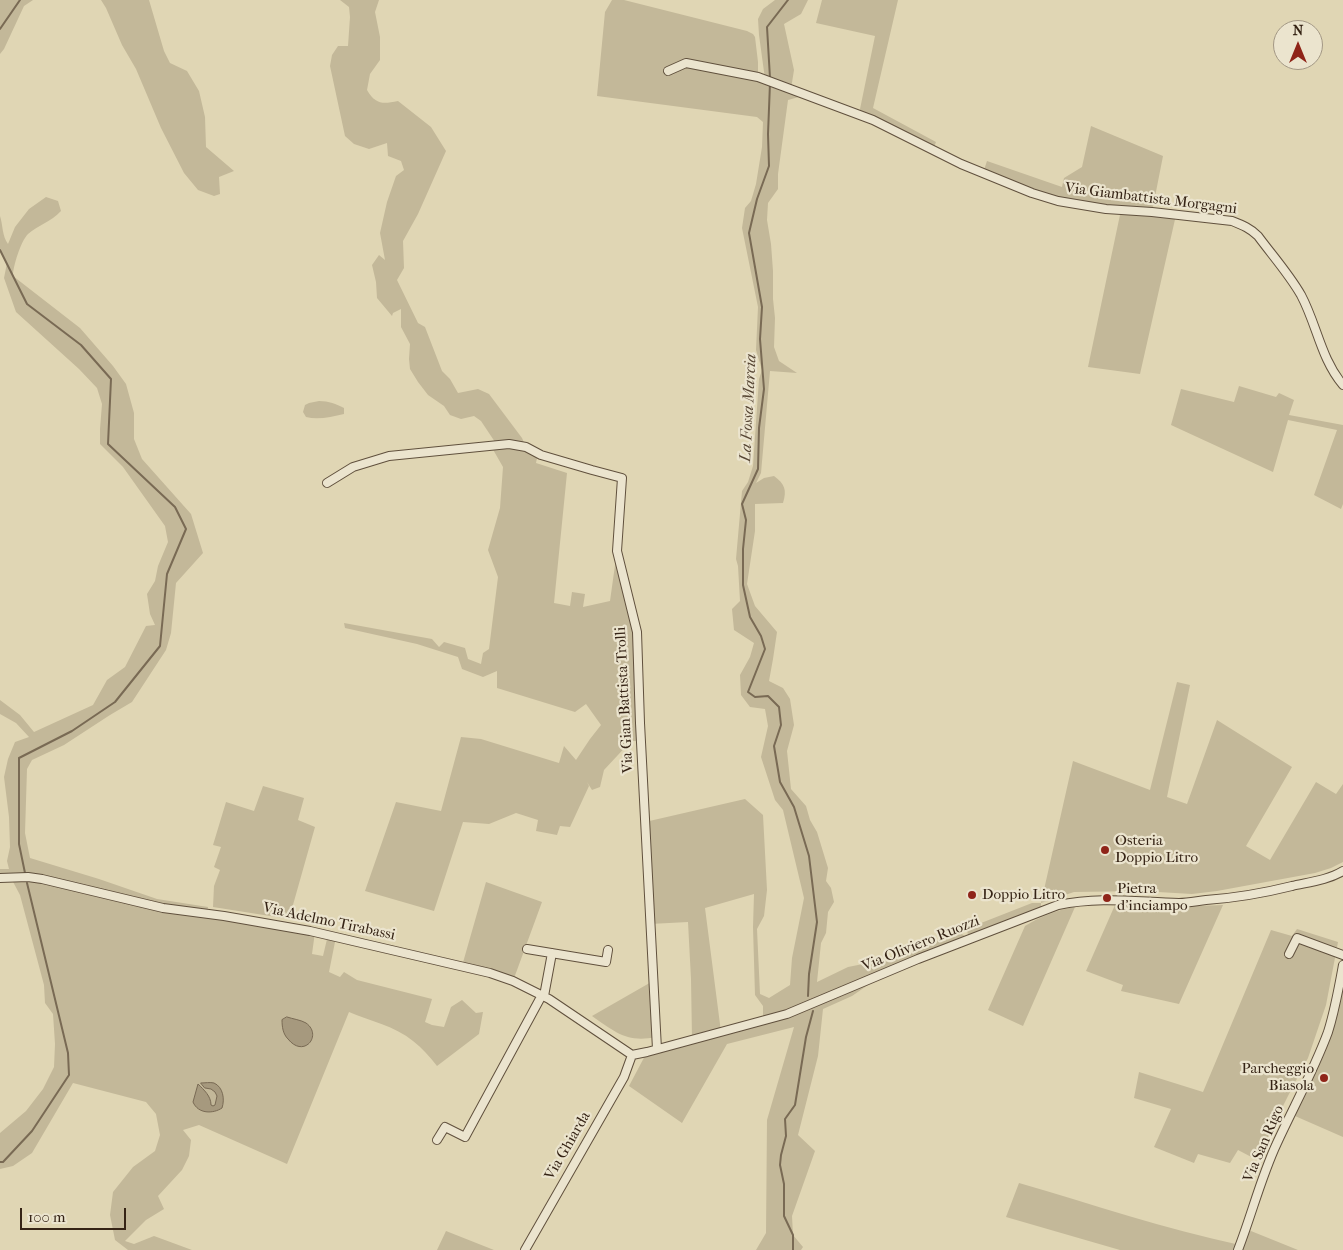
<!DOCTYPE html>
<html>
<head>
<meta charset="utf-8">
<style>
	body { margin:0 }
	#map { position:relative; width:1343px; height:1250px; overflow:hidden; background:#e0d6b4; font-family:"IM FELL French Canon",serif }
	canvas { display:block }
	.north { position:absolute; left:1273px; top:20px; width:50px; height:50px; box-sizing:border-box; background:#ebe4ce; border:1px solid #a29784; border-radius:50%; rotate:0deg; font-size:14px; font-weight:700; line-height:20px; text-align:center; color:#352315 }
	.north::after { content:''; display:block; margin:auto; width:18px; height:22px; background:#8f2418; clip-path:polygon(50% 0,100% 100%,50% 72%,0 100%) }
	.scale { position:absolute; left:20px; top:1208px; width:106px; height:22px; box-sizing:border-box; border:2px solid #352315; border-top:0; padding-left:6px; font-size:15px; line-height:18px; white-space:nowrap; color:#352315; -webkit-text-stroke:4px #ebe4ce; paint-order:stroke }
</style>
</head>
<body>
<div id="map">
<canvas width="1343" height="1250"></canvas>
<div class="north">N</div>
<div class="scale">100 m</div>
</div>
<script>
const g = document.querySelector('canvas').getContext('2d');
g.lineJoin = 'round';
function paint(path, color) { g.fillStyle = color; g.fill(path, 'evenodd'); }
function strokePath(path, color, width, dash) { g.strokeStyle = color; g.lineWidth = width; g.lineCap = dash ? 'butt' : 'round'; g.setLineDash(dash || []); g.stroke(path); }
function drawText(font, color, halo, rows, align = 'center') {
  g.font = font + ' "IM FELL French Canon",serif'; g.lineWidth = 4.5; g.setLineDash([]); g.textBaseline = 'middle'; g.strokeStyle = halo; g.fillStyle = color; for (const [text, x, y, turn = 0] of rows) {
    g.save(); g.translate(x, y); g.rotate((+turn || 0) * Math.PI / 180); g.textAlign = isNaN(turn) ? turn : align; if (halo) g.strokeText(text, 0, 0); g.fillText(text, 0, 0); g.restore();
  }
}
paint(new Path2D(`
	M 0,0 L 33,0 L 24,6 L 4,49 L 0,54 Z
	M 101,0 L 149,0 L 164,51 L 170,63 L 187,71 L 199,91 L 205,117 L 206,147 L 234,171 L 219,177 L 220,194 L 214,196 L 198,190 L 184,173 L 161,128 L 136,69 L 122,45 L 106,8 Z
	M 340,0 L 379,0 L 375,12 L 380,37 L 380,60 L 370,74 L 367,90 C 376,105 383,104 398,101 L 431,127 L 446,151 L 418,214 L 403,241 L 404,268 L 397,280 L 418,323 L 425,327 L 442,371 L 450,379 L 458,393 L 478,389 L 489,394 L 522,438 L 526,447 L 538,453 L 536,463 L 567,473 L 554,603 L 570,606 L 572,592 L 585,594 L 583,607 L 610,601 L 617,551 L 637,632 L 641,741 L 631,741 L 604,770 L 600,787 L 592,790 L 587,782 L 589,786 L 570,827 L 560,826 L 557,835 L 536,831 L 538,820 L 516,813 L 489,824 L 463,822 L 434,911 L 365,891 L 396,802 L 441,811 L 461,737 L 481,739 L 559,763 L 564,746 L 576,760 L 590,739 L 601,725 L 586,704 L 575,712 L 497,688 L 497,671 L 483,677 L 462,669 L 458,657 L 417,644 L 345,628 L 344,623 L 432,639 L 439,647 L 444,642 L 465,648 L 468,659 L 481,664 L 483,653 L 489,649 L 498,577 L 488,550 L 500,508 L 503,467 L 491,446 L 497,445 L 481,421 L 474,416 L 461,419 L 450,415 L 444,406 L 428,395 L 418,382 L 410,369 L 409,359 L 410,344 L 401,327 L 401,309 L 393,313 L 392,316 L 377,298 L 376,282 L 372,265 L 379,255 L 385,260 L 380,233 L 387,202 L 396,176 L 404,170 L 401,161 L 388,156 L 387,143 L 369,149 L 354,144 L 345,136 L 330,66 L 332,55 L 338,46 L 348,46 L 350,17 L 349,7 Z
	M 612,0 L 624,0 L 747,31 L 753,34 L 755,37 L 758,62 L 758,77 L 765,79 L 759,35 L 758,19 L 763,9 L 775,0 L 808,0 L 801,14 L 784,24 L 794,70 L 791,89 L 806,95 L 788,100 L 778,174 L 778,189 L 768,203 L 767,220 L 771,244 L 773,271 L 773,299 L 775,318 L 774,347 L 779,361 L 797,373 L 770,371 L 761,473 L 756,483 L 764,478 L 774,476 C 785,484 787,490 783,503 L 755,504 L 755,531 L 747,584 L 755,606 L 777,632 L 773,659 L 769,681 L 783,688 L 790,699 L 794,725 L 787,751 L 791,789 L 806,806 L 810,820 L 817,832 L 828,868 L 826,881 L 831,888 L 834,902 L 828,912 L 826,933 L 821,943 L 817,982 L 848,967 L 878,961 L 959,932 L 969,939 L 966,926 L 976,925 L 1032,903 L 1041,903 L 1073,761 L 1150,790 L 1177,682 L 1190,685 L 1167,797 L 1187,804 L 1217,720 L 1292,767 L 1246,846 L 1270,860 L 1316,782 L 1336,794 L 1343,784 L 1343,862 L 1331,868 L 1315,873 L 1217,891 L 1192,894 L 1141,891 L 1074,892 L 1041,903 L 1041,912 L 881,976 L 852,996 L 823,1009 L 818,1056 L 798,1135 L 815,1151 L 792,1216 L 793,1235 L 803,1247 L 801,1250 L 756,1250 L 766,1233 L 767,1120 L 794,1027 L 727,1044 L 682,1123 L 629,1086 L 647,1052 L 692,1039 L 691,979 L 688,922 L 650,924 L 645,822 L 745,799 L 763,815 L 767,890 L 764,916 L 757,929 L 760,994 L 769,998 L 790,985 L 792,958 L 804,898 L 783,810 L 775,800 L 761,757 L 768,726 L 765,709 L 750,707 L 741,695 L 740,675 L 750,657 L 754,643 L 734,630 L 732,609 L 740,601 L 738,566 L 736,559 L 742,491 L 748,482 L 753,466 L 759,379 L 762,370 L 756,350 L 758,307 L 742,228 L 745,208 L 751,201 L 756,184 L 762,147 L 763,122 L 757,117 L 597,96 L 605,12 ZM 754,894 L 753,927 L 755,995 L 763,1006 L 763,1020 L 721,1032 L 705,908 Z
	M 822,0 L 898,0 L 873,108 L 936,142 L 933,150 L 859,114 L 875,36 L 816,23 Z
	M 1091,126 L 1163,156 L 1152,212 L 1176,215 L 1140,374 L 1088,367 L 1121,210 L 1079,205 L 983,173 L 987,161 L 1062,187 L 1064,178 L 1082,167 Z
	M 46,197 L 58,201 L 61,211 C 51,222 38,225 28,234 C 21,241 13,266 13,276 L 80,328 L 113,366 L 126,384 L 134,413 L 134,439 L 142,459 L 191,514 L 203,553 L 176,583 L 171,633 L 166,650 L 132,702 L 110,715 L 64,745 L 32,760 L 27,769 L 25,833 L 30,858 L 99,879 L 157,899 L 208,907 L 207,914 L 315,932 L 312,954 L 323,956 L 328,935 L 336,937 L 329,972 L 340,977 L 344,972 L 357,980 L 432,999 L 425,1022 L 432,1025 L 444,1027 L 451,1007 L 462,1000 L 476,1013 L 483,1012 L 479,1034 L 437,1066 C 430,1057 422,1048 413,1041 C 395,1026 370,1021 349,1012 L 287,1164 L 199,1125 L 183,1130 L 191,1140 L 189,1156 L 182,1170 L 158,1196 L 164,1209 L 146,1220 L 125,1241 L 134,1244 L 154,1236 L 192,1250 L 128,1250 L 115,1240 L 110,1215 L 113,1192 L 133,1167 L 155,1151 L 160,1135 L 156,1114 L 146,1102 L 73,1083 L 32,1153 L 13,1166 L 0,1169 L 0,1133 L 26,1111 L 43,1089 L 54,1067 L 55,1044 L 53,1014 L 45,1003 L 44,985 L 20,895 L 11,878 L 0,878 L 0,869 L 9,869 L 7,861 L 10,847 L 9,817 L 4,777 L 8,759 L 15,742 L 29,737 L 16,723 L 0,714 L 0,700 L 20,715 L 34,732 L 93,705 L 107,680 L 125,667 L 146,626 L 155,625 L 150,614 L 147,594 L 155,581 L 158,566 L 168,542 L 165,526 L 123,467 L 100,444 L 100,429 L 102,404 L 97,388 L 79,369 L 16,312 L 4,278 L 7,263 L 0,250 L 0,216 C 3,225 2,236 8,244 L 15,227 L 29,209 Z
	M 1239,386 L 1276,397 L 1279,393 L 1294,400 L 1289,415 L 1343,425 L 1343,504 L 1341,509 L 1314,495 L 1337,430 L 1288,420 L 1273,472 L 1171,425 L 1181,389 L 1234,402 Z
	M 319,401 C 329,401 336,404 344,408 L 344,414 C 331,417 318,420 306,417 L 303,412 L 305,405 L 309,403 Z
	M 263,786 L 304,798 L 298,820 L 315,827 L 289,919 L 213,907 L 214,886 L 220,870 L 214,867 L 221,847 L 213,845 L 226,802 L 254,811 Z
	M 486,882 L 542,902 L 513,981 L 462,966 Z
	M 1115,905 L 1165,907 L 1223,905 L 1179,1004 L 1121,991 L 1123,985 L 1086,971 Z
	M 1075,907 L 1023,1026 L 988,1010 L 1025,926 C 1041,916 1057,910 1075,907 Z
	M 1297,929 L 1338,942 L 1326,1005 L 1308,1058 L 1291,1090 L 1270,1132 L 1259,1161 L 1238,1150 L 1230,1163 L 1198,1154 L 1194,1163 L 1154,1147 L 1171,1109 L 1134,1098 L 1139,1072 L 1203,1092 L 1271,930 L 1292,936 Z
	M 1343,965 L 1343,1137 L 1295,1116 L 1332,1034 L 1327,1033 Z
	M 653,981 L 656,1037 C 627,1043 615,1032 592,1016 Z
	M 1019,1183 C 1092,1204 1165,1229 1240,1245 L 1246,1229 L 1298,1250 L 1120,1250 L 1006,1217 Z
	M 446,1231 L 494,1250 L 437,1250 Z`), '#c3b899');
const water = new Path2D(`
	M 287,1017 C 293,1019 301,1020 306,1023 C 323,1035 304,1059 288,1039 C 283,1034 282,1027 282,1020 Z
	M 201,1083 C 205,1083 210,1082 214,1083 C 223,1087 225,1099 222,1108 C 213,1114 198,1114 193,1102 L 198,1084 C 204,1090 211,1096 211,1105 L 213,1106 L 215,1105 L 217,1096 L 215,1092 L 211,1089 L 205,1088 Z`);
paint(water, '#a6997e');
strokePath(water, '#796a54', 1);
strokePath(new Path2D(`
	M 0,29 L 20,0
	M 770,78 L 767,27 L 788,0
	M 770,83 L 768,134 L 769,166 L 757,199 L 749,233 L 762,307 L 760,339 L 764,389 L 759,428 L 758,469 L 742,504 L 746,520 L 743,549 L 743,585 L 750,617 L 761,636 L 765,649 L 748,692 L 755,697 L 768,696 L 779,707 L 781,725 L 774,746 L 780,782 L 794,807 L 809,856 L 817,922 L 809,974 L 808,996
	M 0,250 L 27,304 L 81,345 L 111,379 L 108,444 L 175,507 L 186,529 L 167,574 L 160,646 L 115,702 L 72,731 L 19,758 L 19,844 L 25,873
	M 0,1162 L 3,1162 L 32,1131 L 69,1075 L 68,1053 L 27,883
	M 793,1250 L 793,1235 L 784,1216 L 784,1184 L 780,1165 L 781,1155 L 786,1136 L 785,1119 L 795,1105 L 806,1037 L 813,1011`), '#796a54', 2);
const minor = new Path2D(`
	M 668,71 L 686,63 L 758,77 L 873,120 L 961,164 L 1032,193 L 1058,201 L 1106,209 L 1152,212 L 1232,221 C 1242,225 1250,228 1258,236 C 1272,255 1289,274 1301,295 C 1317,325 1321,359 1343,385
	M 327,483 L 353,467 L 389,456 L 509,444 L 526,447 L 541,455 L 592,470 L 622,478 L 617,551 L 637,632 L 640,723 L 657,1049
	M 0,878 L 28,877 L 42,879 L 163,908 L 224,916 L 310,931 L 490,973 L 513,981 L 549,999 L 632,1055
	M 527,949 L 606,962 L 608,950
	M 1289,954 L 1297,938 L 1343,955
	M 544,996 L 552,953
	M 632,1055 L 647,1052 L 787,1014 L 918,959 L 1058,905 C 1100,896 1137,902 1179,903 C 1188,903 1197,901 1206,900 C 1235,898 1264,893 1292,886 C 1310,882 1328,880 1343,871
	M 437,1140 L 445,1127 L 465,1137 L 542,995
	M 525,1250 L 624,1077 L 632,1055
	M 1238,1250 C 1252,1214 1261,1177 1277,1143 C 1294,1106 1314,1070 1328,1032 C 1335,1010 1339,987 1343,965`);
strokePath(minor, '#60503d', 10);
strokePath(minor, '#ebe4ce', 8);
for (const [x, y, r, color] of [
	[1105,850,5,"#8f2418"],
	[972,895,5,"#8f2418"],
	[1107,898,5,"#8f2418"],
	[1324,1078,5,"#8f2418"]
]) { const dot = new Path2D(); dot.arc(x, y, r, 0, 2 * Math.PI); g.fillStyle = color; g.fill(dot); strokePath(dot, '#ebe4ce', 2); }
drawText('15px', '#352315', '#ebe4ce', [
	["Via Giambattista Morgagni",1151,199,7],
	["Via Gian Battista Trolli",625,700,-93],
	["Via Adelmo Tirabassi",329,922,12],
	["Via Oliviero Ruozzi",921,944,-22],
	["Via San Rigo",1264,1144,-67],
	["Via Ghiarda",568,1146,-60]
]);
drawText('15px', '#352315', '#ebe4ce', [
	["Osteria",1115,841],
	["Doppio Litro",1115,858],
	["Pietra",1117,889],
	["d'inciampo",1117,906],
	["Doppio Litro",982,895],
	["Parcheggio",1314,1069,"right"],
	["Biasola",1314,1086,"right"]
], 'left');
drawText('italic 16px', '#574634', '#ebe4ce', [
	["La Fossa Marcia",749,408,-87]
]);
</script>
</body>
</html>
